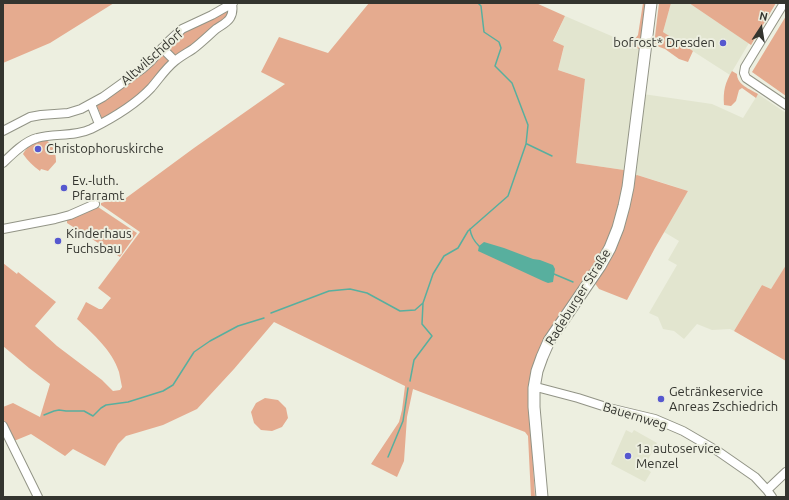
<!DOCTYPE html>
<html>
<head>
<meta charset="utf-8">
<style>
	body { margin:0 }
	#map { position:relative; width:789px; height:500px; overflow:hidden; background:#edefe0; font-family:Ubuntu,sans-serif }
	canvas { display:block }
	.frame { position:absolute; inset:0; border:4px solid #34352f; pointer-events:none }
	.north { position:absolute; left:741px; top:8px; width:40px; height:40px; -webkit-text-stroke:3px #edefe0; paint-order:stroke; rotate:12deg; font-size:11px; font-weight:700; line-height:16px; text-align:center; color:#34352f }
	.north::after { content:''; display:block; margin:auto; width:14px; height:18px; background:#34352f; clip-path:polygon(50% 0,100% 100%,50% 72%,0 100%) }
</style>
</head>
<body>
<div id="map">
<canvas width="789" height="500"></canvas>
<div class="frame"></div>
<div class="north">N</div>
</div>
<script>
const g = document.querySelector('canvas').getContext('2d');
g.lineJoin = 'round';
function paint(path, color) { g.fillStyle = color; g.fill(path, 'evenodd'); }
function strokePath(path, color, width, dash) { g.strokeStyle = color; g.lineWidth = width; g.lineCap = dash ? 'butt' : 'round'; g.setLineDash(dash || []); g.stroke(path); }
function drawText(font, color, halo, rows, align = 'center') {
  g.font = font + ' Ubuntu,sans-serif'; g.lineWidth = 4; g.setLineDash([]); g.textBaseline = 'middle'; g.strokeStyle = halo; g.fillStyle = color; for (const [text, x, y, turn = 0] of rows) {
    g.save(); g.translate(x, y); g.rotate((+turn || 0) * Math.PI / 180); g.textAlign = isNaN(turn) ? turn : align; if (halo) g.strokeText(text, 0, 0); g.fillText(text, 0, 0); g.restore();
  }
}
paint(new Path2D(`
	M 671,3 L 689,3 L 749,43 L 730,75 L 663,32 Z
	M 565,16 L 623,41 L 639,49 L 642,48 L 627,171 L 624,170 L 576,163 L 585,79 L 558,70 L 564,47 L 553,42 Z
	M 643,94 L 712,104 L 743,118 L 758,94 L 786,113 L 786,265 L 771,289 L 762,285 L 734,331 L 730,329 L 712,330 L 697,324 L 684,339 L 674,331 L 663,329 L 658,317 L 649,313 L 677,265 L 668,260 L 679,241 L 664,232 L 688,191 L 670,185 L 637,175 L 632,177 Z
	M 626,430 L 632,433 L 634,430 L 657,443 L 644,467 L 651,472 L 645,482 L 611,464 Z`), '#e2e5cf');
paint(new Path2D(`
	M 3,3 L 114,3 L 50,43 L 3,63 Z
	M 369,3 L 536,3 L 565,16 L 553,41 L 564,46 L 558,70 L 585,79 L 576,163 L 624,170 L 627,171 L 620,209 L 602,256 L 549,336 L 531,433 L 535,497 L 531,497 L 528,436 L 525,432 L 413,389 L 407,417 L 404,461 L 397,477 L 371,464 L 399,422 L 402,410 L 405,386 L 274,322 L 234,369 L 197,409 L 163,425 L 126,436 L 118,444 L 105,466 L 73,449 L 65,456 L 31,434 L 14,441 L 3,418 L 3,407 L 13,403 L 40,417 L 50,384 L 29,368 L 3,346 L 3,263 L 17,274 L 18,272 L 56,302 L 35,326 L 57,346 L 102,380 L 113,391 L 120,390 L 122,387 C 121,382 120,377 119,372 C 112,350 93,334 77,319 L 86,302 L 99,309 L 102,309 L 111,298 L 98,288 L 140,232 L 101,205 L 101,203 L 112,200 L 126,198 L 194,148 L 285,84 L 261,72 L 279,37 L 328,53 Z
	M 643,3 L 649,3 L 642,48 L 639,49 L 623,41 C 630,41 634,41 638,35 Z
	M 659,3 L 671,3 L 663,32 L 693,51 L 688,62 L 679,59 L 665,49 L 654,45 Z
	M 689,3 L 776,3 L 751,45 Z
	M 228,9 L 230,13 L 226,19 L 197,43 L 175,58 L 166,49 L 181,33 Z
	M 786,16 L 786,96 L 752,72 Z
	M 163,52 L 172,60 L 140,96 L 101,121 L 100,113 L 96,104 Z
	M 732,71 L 737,74 C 737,85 750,89 758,94 L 756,98 L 742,88 L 739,90 L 736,101 L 731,106 L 724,105 C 723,91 725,83 732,71 Z
	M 46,140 C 54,145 56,153 56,162 L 48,171 L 41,169 L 40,171 C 33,166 28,161 23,154 C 30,143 34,143 46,140 Z
	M 637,175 L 688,191 L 655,248 L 627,300 L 599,289 L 594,282 L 632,177 Z
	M 98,207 L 137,233 L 120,257 L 67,223 L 67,220 Z
	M 786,265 L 786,361 L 734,331 L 762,285 L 771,289 Z
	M 265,398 L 278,400 L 286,408 L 288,418 L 282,427 L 272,431 L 261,430 L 254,423 L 251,412 L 256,403 Z`), '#e5ab8f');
paint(new Path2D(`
	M 484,242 L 504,248 L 533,259 L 540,260 L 553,265 L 555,269 L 553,282 L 548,283 L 543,281 L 478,251 L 479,246 Z`), '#58af9e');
strokePath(new Path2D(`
	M 527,144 L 552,156
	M 470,229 C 471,237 474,241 479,246
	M 554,274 L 573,282
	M 271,313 L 329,291 L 350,289 L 367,293 L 400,311 L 415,310 L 423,303 L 433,274 L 444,256 L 458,248 L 468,231 L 508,196 L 526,144 L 528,125 L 512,83 L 495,66 L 501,48 L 499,42 L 484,32 L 481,6 L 478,3
	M 410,381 L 414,360 L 432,336 L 422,324 L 423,303
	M 44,415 L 54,411 L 59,410 L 66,411 L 84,411 L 93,416 L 101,408 L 106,405 L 128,402 L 163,391 L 173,385 L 194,352 L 210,341 L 238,326 L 264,318
	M 388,457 L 403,421 L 408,388`), '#58af9e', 1.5);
const minor = new Path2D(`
	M 784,3 L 745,67 L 744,73 L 746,78 L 786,105
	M 162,48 L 175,61
	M 91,104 L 99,124
	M 3,131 L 30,117 L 41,115 L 68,113 L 81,109 L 103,97 L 142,69 L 151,61 L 169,41 L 182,29 L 212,15 L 233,3
	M 3,163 C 12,154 25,141 37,138 C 55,133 74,137 91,129 C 113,118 134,106 151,88 C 159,79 165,69 175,61 C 181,56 187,53 193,49 C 201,43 208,36 216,29 C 220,26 227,23 230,18 C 233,13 233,9 232,4
	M 3,229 L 55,219 L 70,215 L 95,204
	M 534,388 L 540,388 L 578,398 L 609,408 L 655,419 L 683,431 L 719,452 L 755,477 L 767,490 L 772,497
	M 3,426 L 38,497
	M 767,490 L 786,472`);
const major = new Path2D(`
	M 542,497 L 534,407 L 534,388 L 537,371 L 542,357 L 549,341 L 600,266 L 610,248 L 618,228 L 624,206 L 628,187 L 651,3`);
strokePath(minor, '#929486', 10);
strokePath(major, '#929486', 13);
strokePath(minor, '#fff', 8);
strokePath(major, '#fff', 11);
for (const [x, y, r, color] of [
	[723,43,4,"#5658cf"],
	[38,149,4,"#5658cf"],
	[64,188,4,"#5658cf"],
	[58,241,4,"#5658cf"],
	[661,399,4,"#5658cf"],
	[628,456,4,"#5658cf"]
]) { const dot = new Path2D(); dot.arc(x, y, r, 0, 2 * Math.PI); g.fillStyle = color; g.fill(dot); strokePath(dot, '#edefe0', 1.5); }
drawText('13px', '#34352f', '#edefe0', [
	["bofrost* Dresden",715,43,"right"],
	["Christophoruskirche",46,149],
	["Ev.-luth.",72,181],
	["Pfarramt",72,196],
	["Kinderhaus",66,234],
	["Fuchsbau",66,249],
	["Getränkeservice",669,392],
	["Anreas Zschiedrich",669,407],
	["1a autoservice",636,449],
	["Menzel",636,464]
], 'left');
drawText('13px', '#34352f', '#edefe0', [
	["Altwilschdorf",152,57,-41],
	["Radeburger Straße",578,297,-58],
	["Bauernweg",635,416,17]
]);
</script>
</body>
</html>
